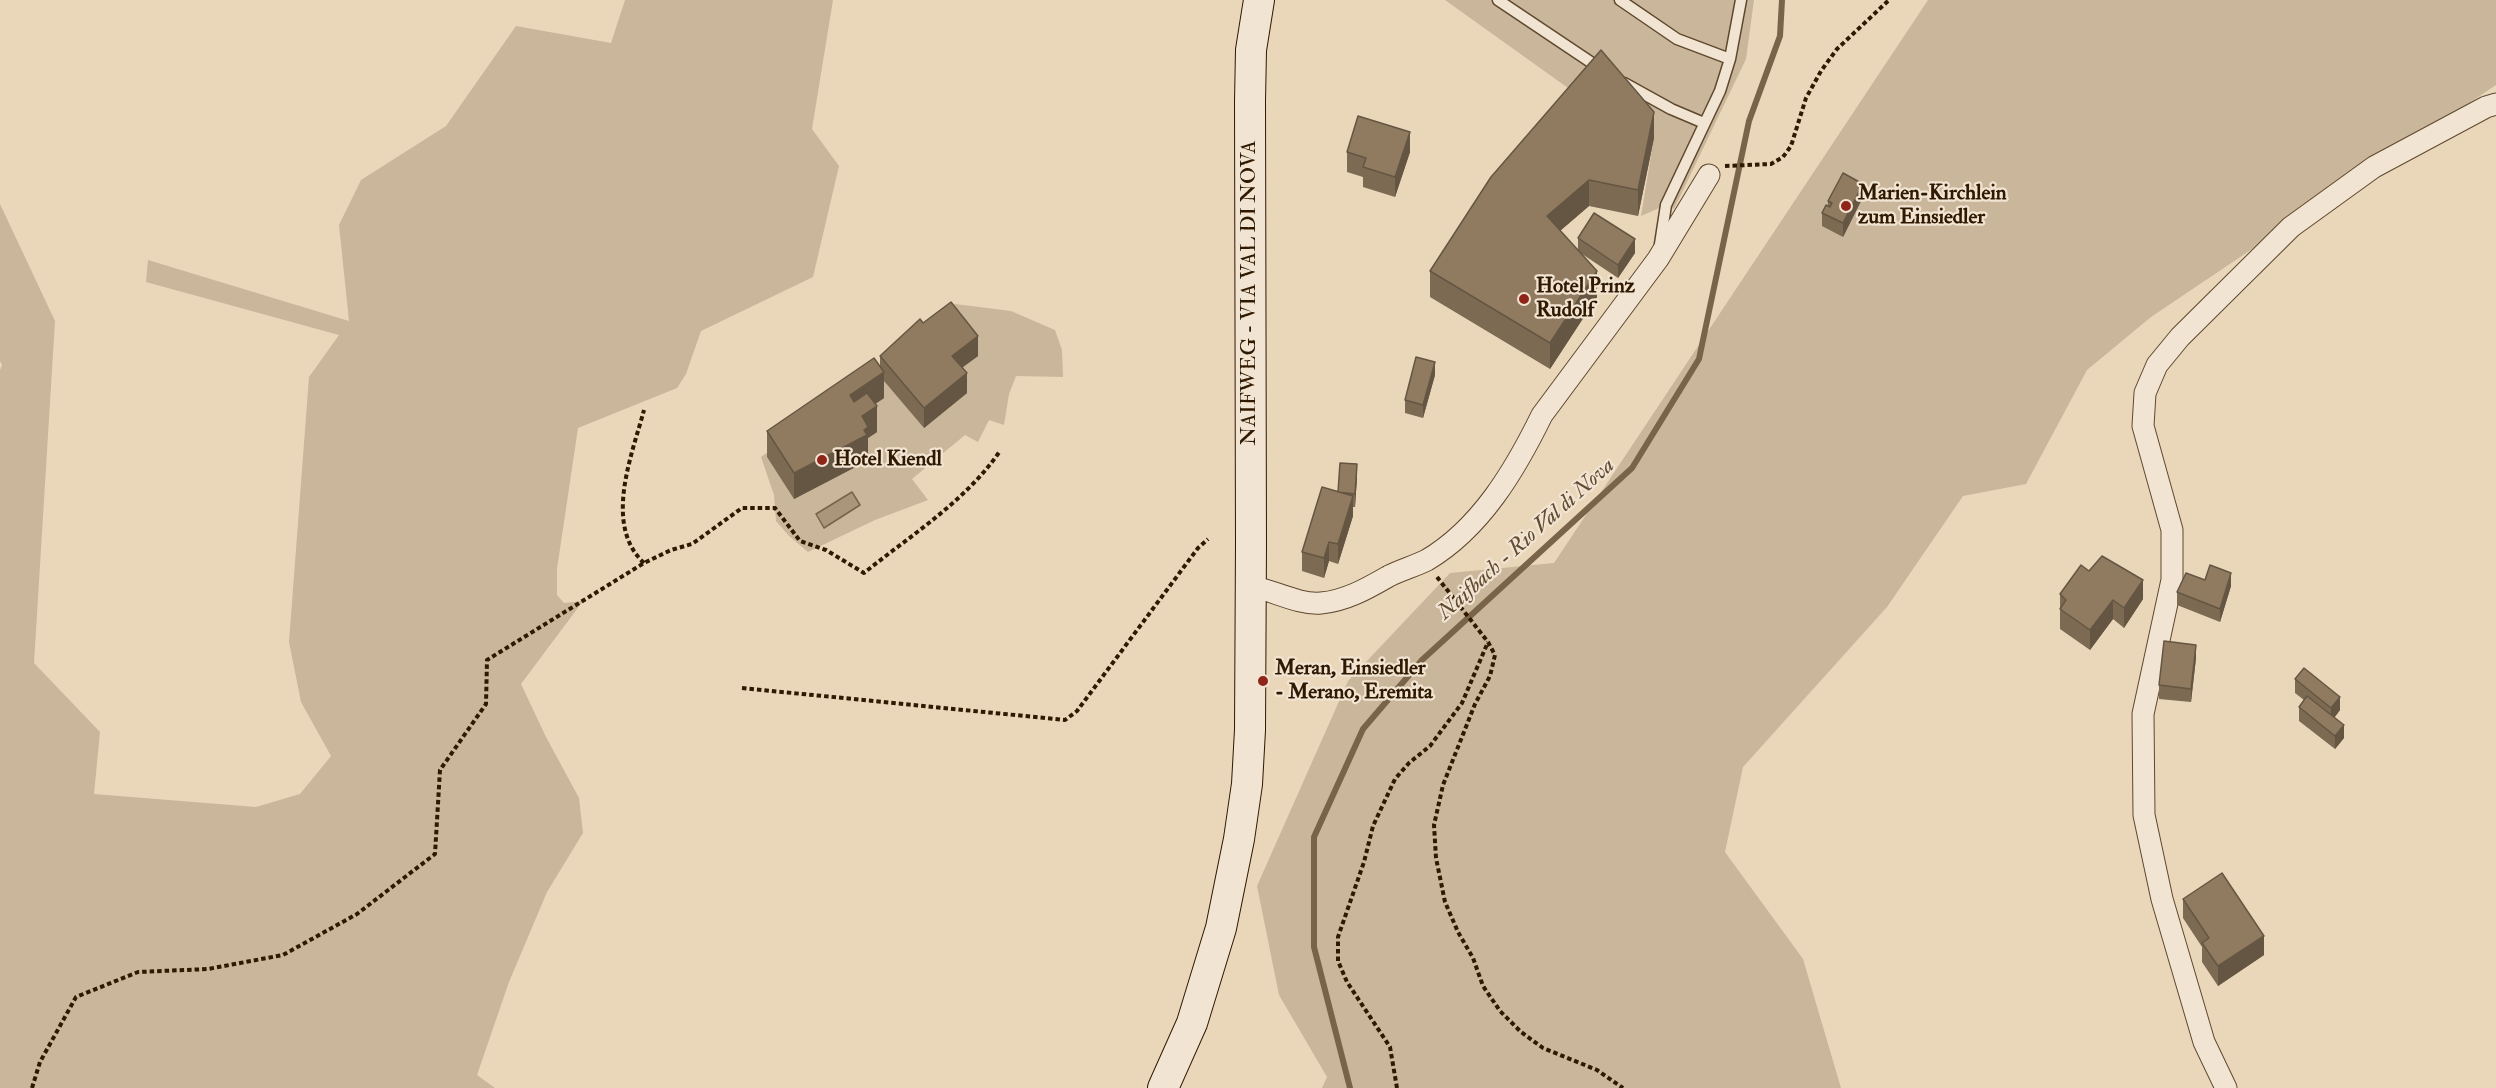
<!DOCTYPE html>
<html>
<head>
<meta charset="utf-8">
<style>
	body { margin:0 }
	canvas { display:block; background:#ead6b9 }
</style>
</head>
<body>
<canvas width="2496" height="1088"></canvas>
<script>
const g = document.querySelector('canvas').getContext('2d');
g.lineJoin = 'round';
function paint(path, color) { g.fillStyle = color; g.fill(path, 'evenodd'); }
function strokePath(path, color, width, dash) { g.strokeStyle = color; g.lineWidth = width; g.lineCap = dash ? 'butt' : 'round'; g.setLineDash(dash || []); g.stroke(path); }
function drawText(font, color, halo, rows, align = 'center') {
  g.font = font + ' "IM FELL Double Pica",serif'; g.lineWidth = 4.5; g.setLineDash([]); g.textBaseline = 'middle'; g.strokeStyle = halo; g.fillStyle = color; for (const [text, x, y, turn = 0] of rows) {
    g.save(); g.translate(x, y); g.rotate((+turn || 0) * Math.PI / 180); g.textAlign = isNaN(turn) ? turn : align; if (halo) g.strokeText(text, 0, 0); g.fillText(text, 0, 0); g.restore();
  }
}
paint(new Path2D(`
	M 625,0 L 833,0 L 812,129 L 839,166 L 813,277 L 701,331 L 686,374 L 677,388 L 578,428 L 557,569 L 557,595 L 564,603 L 583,601 L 521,684 L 546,737 L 579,798 L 583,833 L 547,892 L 509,982 L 477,1075 L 495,1088 L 0,1088 L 0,370 L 2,365 L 0,361 L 0,204 L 55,321 L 34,663 L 100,732 L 94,794 L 256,807 L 300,794 L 331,756 L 301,702 L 289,642 L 309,377 L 339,335 L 146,282 L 148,260 L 349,321 L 339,225 L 361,180 L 446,126 L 516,26 L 611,43 Z
	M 1445,0 L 1754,0 L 1746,59 L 1674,209 L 1666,205 L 1641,216 L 1654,137 L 1582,98 Z
	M 1928,0 L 2496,0 L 2496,85 L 2151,317 L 2087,370 L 2026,484 L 1963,496 L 1887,607 L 1743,767 L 1725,852 L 1803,959 L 1841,1088 L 1322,1088 L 1327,1077 L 1279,995 L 1257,886 L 1348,681 L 1450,573 L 1554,563 Z
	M 955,304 L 1011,311 L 1055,330 L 1062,350 L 1063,377 L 1016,376 L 1009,394 L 1004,425 L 989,420 L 978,442 L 965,435 L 912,479 L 928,500 L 875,520 L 808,552 L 789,536 L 776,521 L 774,495 L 761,457 L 872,376 Z`), '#cab69a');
const water = new Path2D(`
	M 852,492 L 860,505 L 824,528 L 816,514 Z`);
paint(water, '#aa967a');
strokePath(water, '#796449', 1.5);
strokePath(new Path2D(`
	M 1350,1088 L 1314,947 L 1314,837 L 1363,729 L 1422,660 L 1632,468 L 1699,359 L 1749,121 L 1780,36 L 1782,0`), '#796449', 6);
const service = new Path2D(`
	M 1498,0 L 1601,69
	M 1620,0 L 1677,39 L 1730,59
	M 1624,83 L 1671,109 L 1704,123
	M 1660,244 L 1666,205 L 1720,91 L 1730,59 L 1741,0`);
const minor = new Path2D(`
	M 1250,586 C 1273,590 1298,605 1321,603 C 1346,601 1368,588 1389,576 C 1401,570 1415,566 1427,560 C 1481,528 1515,470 1542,415 L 1658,259 L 1709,175
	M 2226,1088 L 2204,1042 L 2162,899 L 2144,815 L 2143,714 L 2172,580 L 2172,530 L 2143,426 L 2145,393 L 2157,365 L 2180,337 L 2291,227 L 2374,167 L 2486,107 L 2496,104`);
const secondary = new Path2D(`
	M 1163,1088 L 1192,1023 L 1221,928 L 1239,839 L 1247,784 L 1250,730 L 1251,544 L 1250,101 L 1251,50 L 1259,0`);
strokePath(service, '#5e482e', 13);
strokePath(minor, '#5e482e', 23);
strokePath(secondary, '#2f1900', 32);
strokePath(new Path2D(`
	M 1725,166 L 1771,164 L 1783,157 L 1791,146 L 1806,98 L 1821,71 L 1837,49 L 1889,0
	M 644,563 C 603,525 632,455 644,410
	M 1437,577 L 1488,642 L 1495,655 L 1490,676 L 1475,704 L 1443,785 L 1434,825 L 1436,858 L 1445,902 L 1458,932 L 1473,958 L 1483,986 L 1500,1011 L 1521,1032 L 1543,1048 L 1597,1070 L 1623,1088
	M 742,688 L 1065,720 L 1077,711 L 1198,548 L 1208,539
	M 32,1088 L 40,1062 L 76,997 L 138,972 L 208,969 L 283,955 L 357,914 L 435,854 L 440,770 L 486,704 L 487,660 L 644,563 L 671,550 L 692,544 L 742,508 L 775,508 L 800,541 L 826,550 L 864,573 C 911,535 966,501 1000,451
	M 1397,1088 L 1390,1047 L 1347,982 L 1338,961 L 1338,937 L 1364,862 L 1373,826 L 1395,779 L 1409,763 L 1430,746 L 1462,703 L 1488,642`), '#2f1900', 4, [4.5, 3]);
strokePath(service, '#f1e4d2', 10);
strokePath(minor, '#f1e4d2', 21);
strokePath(secondary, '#f1e4d2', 30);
paint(new Path2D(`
	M 1654,138 L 1638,216 L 1589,206 L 1560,231 L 1578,250 L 1578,238 L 1635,253 L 1618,278 L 1582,254 L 1597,297 L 1550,369 L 1430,297 L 1430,271 Z
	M 1347,152 L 1410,152 L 1395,197 L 1363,187 L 1363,177 L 1347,172 Z
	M 1863,197 L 1843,237 L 1822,226 L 1822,213 L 1828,206 L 1828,201 Z
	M 923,323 L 978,356 L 963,367 L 967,393 L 924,428 L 884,381 L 884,398 L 875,404 L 877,432 L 868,438 L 868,453 L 867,454 L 867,461 L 794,499 L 767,457 L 767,431 L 880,367 L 880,356 Z
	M 1435,375 L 1423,418 L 1405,413 L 1405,400 Z
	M 1357,477 L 1355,507 L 1353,507 L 1353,516 L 1338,564 L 1329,561 L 1324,578 L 1302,571 L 1302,552 L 1338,492 Z
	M 2089,571 L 2143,599 L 2124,628 L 2113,619 L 2090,650 L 2060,629 L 2060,594 Z
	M 2205,580 L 2231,586 L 2220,622 L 2177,605 L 2177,592 Z
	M 2196,658 L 2191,702 L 2159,699 L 2159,685 Z
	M 2295,679 L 2340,710 L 2334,718 L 2344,738 L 2335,749 L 2299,721 L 2299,707 L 2304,700 L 2295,693 Z
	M 2183,899 L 2264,955 L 2218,986 L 2202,962 L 2202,947 L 2183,918 Z`), '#7c6a53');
paint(new Path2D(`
	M 1654,112 L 1654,138 L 1638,216 L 1638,190 Z
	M 1410,132 L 1410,152 L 1395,197 L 1395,177 Z
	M 1589,180 L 1589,206 L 1547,242 L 1547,216 Z
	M 1863,184 L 1863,197 L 1843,237 L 1843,223 Z
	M 1635,239 L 1635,253 L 1618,278 L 1618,265 Z
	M 1597,271 L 1597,297 L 1550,369 L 1550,343 Z
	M 978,336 L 978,356 L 952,375 L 952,356 Z
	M 1435,362 L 1435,375 L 1423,418 L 1423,405 Z
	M 884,372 L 884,398 L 850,421 L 850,395 Z
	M 967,373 L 967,393 L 924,428 L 924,408 Z
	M 877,406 L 877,432 L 868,438 L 868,453 L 867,454 L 867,461 L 794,499 L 794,473 L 862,416 Z
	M 1357,464 L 1357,477 L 1355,507 L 1355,494 Z
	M 1353,496 L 1353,516 L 1338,564 L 1338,544 Z
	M 1329,542 L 1329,561 L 1324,578 L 1324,558 Z
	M 2231,573 L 2231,586 L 2220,622 L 2220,609 Z
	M 2143,580 L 2143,599 L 2124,628 L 2124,608 Z
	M 2113,600 L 2113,619 L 2090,650 L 2090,630 Z
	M 2196,645 L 2196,658 L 2191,702 L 2191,689 Z
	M 2340,697 L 2340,710 L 2331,722 L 2331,708 Z
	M 2344,725 L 2344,738 L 2335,749 L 2335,736 Z
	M 2264,936 L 2264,955 L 2218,986 L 2218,966 Z`), '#655643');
const building = new Path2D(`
	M 1601,50 L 1654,112 L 1638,190 L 1589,180 L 1547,216 L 1597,271 L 1550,343 L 1430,271 L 1491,177 Z
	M 1358,116 L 1410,132 L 1395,177 L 1363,167 L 1366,158 L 1347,152 Z
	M 1843,173 L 1863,184 L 1843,223 L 1822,213 L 1826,205 L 1830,207 L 1832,203 L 1828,201 Z
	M 1594,213 L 1635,239 L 1618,265 L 1578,238 Z
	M 951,302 L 978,336 L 952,356 L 967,373 L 924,408 L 880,356 L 920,319 L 923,323 Z
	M 1416,357 L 1435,362 L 1423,405 L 1405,400 Z
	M 874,358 L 884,372 L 850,395 L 854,402 L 867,393 L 877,406 L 862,416 L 868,427 L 864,430 L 867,435 L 794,473 L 767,431 Z
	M 1340,463 L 1357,464 L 1355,494 L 1338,492 Z
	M 1322,487 L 1353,496 L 1338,544 L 1329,542 L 1324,558 L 1302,552 Z
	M 2102,556 L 2143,580 L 2124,608 L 2113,600 L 2090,630 L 2060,609 L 2066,600 L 2060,594 L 2081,565 L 2089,571 Z
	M 2210,565 L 2231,573 L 2220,609 L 2177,592 L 2186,573 L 2205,580 Z
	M 2164,641 L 2196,645 L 2191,689 L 2159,685 Z
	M 2304,668 L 2340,697 L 2331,708 L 2295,679 Z
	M 2307,696 L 2344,725 L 2335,736 L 2299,707 Z
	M 2222,873 L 2264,936 L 2218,966 L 2202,943 L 2209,938 L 2183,899 Z`);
paint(building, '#907b60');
strokePath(building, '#655643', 1.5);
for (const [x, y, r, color] of [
	[1846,206,6,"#8f2418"],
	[1524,299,6,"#8f2418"],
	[822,460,6,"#8f2418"],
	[1263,681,6,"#8f2418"]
]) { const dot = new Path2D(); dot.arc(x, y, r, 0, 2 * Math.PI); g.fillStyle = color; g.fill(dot); strokePath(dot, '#f1e4d2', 2); }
drawText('bold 21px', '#2f1900', '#f1e4d2', [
	["Marien-Kirchlein",1858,194],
	["zum Einsiedler",1858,218],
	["Hotel Prinz",1536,287],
	["Rudolf",1536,311],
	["Hotel Kiendl",834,460],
	["Meran, Einsiedler",1275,669],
	["- Merano, Eremita",1275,693]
], 'left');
drawText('21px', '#2f1900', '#f1e4d2', [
	["NAIFWEG - VIA VAL DI NOVA",1250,293,-90]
]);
drawText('italic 22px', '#604b31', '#f1e4d2', [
	["Naifbach - Rio Val di Nova",1527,540,-42]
]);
</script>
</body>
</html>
